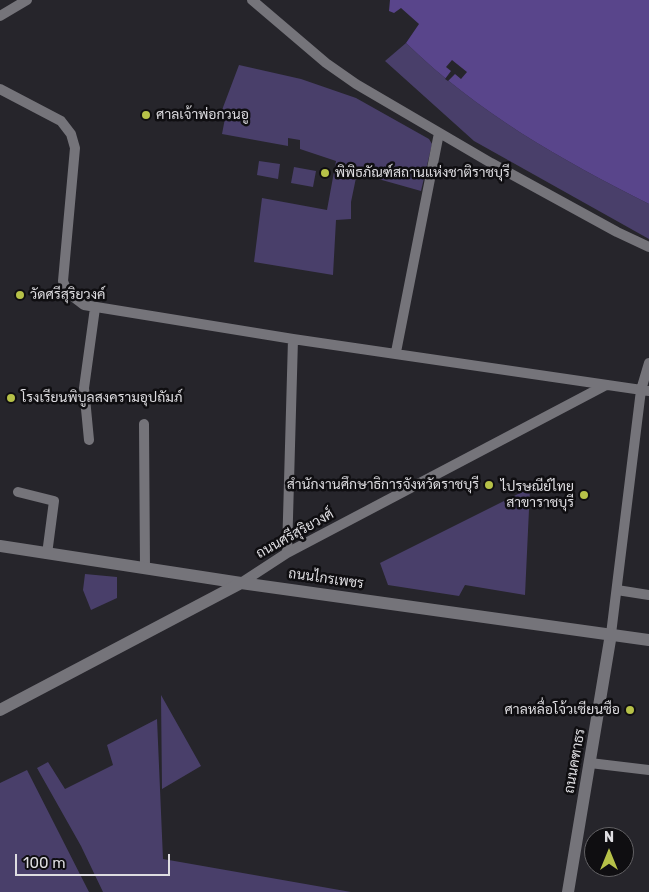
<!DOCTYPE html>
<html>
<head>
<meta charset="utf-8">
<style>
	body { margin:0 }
	#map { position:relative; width:649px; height:892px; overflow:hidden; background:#26252b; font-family:Rubik,sans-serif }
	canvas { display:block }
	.north { position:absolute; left:584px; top:827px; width:50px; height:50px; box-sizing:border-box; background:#0f0e11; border:1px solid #626164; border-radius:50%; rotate:0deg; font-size:14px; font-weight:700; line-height:20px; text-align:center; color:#dedde1 }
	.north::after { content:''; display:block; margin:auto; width:18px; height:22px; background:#b6c148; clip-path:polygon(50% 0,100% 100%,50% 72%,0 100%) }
	.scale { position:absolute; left:15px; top:854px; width:155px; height:22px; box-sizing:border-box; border:2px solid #dedde1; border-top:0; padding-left:6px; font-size:15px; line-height:18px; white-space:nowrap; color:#dedde1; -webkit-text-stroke:4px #0f0e11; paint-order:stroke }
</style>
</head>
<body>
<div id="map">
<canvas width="649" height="892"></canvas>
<div class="north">N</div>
<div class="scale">100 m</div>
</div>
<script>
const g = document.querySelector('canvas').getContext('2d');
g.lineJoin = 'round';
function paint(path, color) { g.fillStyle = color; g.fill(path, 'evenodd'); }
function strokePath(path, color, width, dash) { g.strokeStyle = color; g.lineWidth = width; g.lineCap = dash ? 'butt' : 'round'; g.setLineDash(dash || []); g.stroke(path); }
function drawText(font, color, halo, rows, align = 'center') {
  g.font = font + ' Rubik,Sarabun,sans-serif'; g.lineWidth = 5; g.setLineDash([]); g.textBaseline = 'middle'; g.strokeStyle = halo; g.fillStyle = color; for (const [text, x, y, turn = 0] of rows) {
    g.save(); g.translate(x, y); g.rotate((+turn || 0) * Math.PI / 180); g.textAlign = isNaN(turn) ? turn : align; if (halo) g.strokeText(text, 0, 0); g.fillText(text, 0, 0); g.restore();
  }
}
paint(new Path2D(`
	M 406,43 C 478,113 560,159 649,204 L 649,239 L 474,141 L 385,61 Z
	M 239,65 L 301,79 L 356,98 L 429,139 L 432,144 L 421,191 L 357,173 L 351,202 L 351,219 L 336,220 L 333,275 L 254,262 L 262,198 L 327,210 L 336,161 L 300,149 L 300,140 L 288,138 L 288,146 L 222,134 L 226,113 L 222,110 Z
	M 259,161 L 280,164 L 278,179 L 257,175 Z
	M 294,167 L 316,171 L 313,187 L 291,183 Z
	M 530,488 L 525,595 L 465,585 L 459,596 L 388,585 L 380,563 Z
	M 85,574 L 117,577 L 117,598 L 91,610 L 83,590 Z
	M 161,695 L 201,766 L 162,789 Z
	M 157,719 L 163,859 L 351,892 L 103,892 L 81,846 L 37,768 L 48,762 L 65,789 L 113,765 L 107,745 Z
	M 27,770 L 89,892 L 0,892 L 0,783 Z`), '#493f6a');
paint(new Path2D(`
	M 390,0 L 649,0 L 649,204 C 560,159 478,113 406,43 L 419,24 L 401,8 L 394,13 L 389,11 Z`), '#59458b');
paint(new Path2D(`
	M 452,60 L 467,72 L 461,79 L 455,74 L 448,81 L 445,79 L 451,71 L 446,67 Z`), '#26252b');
strokePath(new Path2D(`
	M 252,0 L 326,63 L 356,84 L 491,163 L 617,232 L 649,247
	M 0,16 L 27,0
	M 0,89 L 61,121 L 71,134 L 75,148 L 63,281 L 67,292 L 84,305 L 293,339 L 649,391
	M 396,352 L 439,133
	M 144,424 L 145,569
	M 89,440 L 84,388 L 95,308
	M 18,492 L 54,501 L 47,554
	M 287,553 L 293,339
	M 241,583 L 287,553 L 606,385
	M 617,590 L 649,595
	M 611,634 L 641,390 L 649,363
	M 590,763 L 649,770`), '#75747a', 10);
strokePath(new Path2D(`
	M 0,546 L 241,583
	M 568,892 L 611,634`), '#75747a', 12);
strokePath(new Path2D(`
	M 0,710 L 241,583 L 649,640`), '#75747a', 12);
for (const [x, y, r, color] of [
	[146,115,5,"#b6c148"],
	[325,173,5,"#b6c148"],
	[20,295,5,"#b6c148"],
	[11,398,5,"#b6c148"],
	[489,485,5,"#b6c148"],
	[584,495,5,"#b6c148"],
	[630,710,5,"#b6c148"]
]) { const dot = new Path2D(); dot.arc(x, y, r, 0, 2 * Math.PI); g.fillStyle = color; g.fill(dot); strokePath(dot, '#0f0e11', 2); }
drawText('14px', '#dedde1', '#0f0e11', [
	["ศาลเจ้าพ่อกวนอู",156,115],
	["พิพิธภัณฑ์สถานแห่งชาติราชบุรี",335,173],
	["วัดศรีสุริยวงค์",30,295],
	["โรงเรียนพิบูลสงครามอุปถัมภ์",21,398],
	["สำนักงานศึกษาธิการจังหวัดราชบุรี",479,485,"right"],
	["ไปรษณีย์ไทย",574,487,"right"],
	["สาขาราชบุรี",574,503,"right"],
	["ศาลหลื่อโจ้วเซียนซือ",620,710,"right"]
], 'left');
drawText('14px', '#dedde1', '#0f0e11', [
	["ถนนศรีสุริยวงศ์",295,534,-29],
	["ถนนไกรเพชร",326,579,8],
	["ถนนคฑาธร",575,761,-80]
]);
</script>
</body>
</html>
